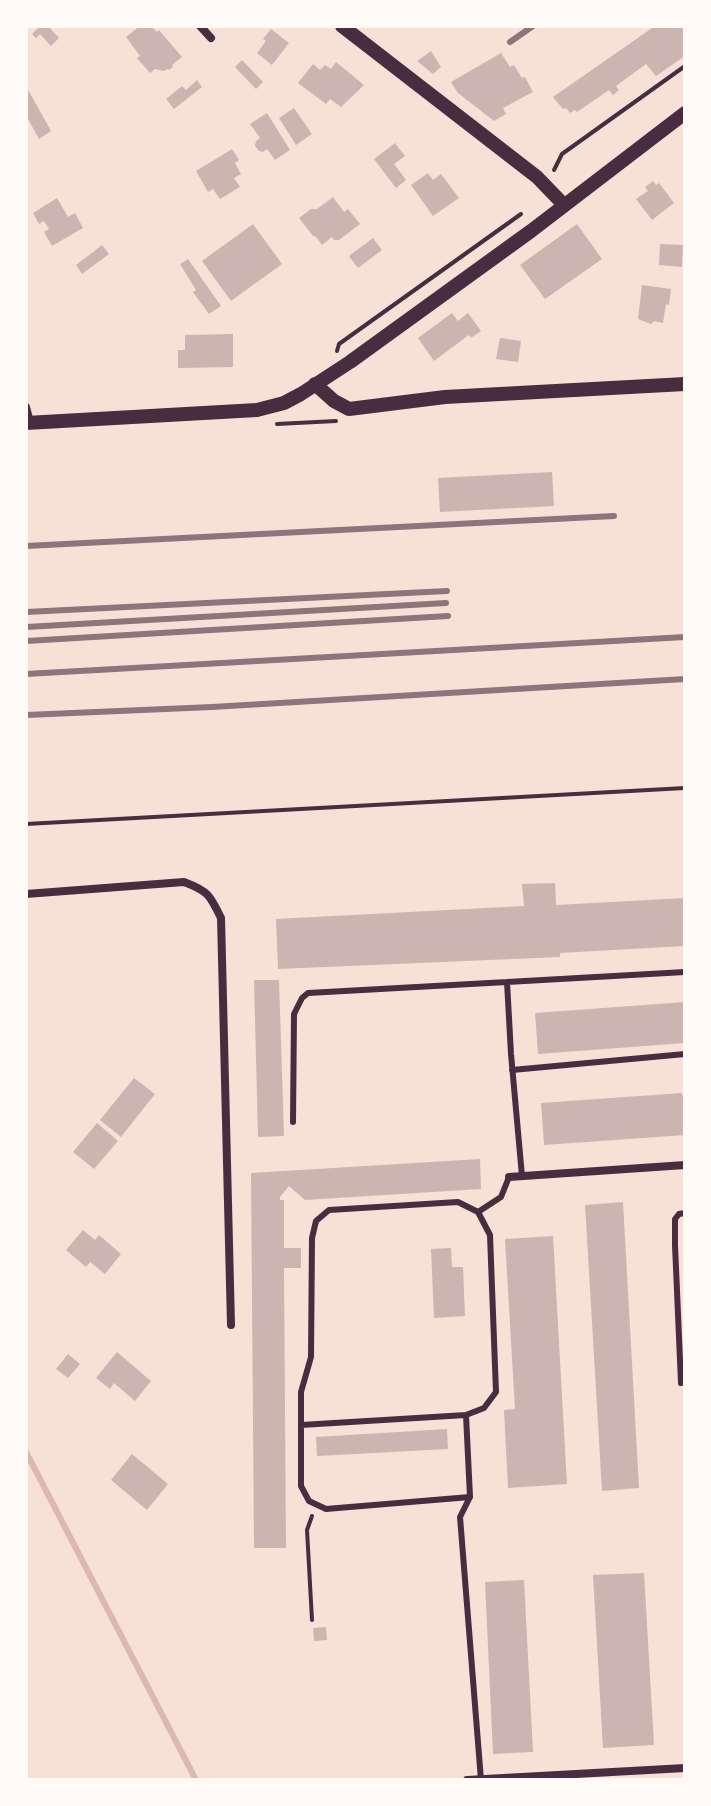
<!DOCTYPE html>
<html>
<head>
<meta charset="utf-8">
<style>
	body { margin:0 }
	#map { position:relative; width:711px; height:1806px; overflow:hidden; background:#f7e1d7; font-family:"Work Sans",sans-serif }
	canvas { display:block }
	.frame { position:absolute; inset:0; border:28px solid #fffaf5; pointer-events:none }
</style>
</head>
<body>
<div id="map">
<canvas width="711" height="1806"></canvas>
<div class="frame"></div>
</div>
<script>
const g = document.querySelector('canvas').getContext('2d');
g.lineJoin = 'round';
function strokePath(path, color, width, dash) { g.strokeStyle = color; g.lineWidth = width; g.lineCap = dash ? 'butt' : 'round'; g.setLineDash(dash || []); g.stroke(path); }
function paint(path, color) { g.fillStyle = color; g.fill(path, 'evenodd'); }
strokePath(new Path2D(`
	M 26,1452 L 196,1780`), '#dcb8b0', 6);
paint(new Path2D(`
	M 40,26 L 48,26 L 59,38 L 51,46 L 40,34 L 36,38 L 32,34 Z
	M 140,26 L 151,26 L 157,32 L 159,30 L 182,57 L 172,65 L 173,67 L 169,70 L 167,69 L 164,71 L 155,69 L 150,73 L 137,58 L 140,56 L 126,37 Z
	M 655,26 L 685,26 L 685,56 L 656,76 L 646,64 L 616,86 L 619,90 L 613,95 L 609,90 L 577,112 L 575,110 L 570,113 L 566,108 L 563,109 L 553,97 Z
	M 271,29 L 289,43 L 272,65 L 257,53 L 266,41 L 263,39 Z
	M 431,51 L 441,67 L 433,74 L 417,61 Z
	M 501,53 L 510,67 L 514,65 L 522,78 L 525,77 L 533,92 L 503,108 L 506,114 L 494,121 L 458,93 L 451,82 Z
	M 242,60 L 263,82 L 256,89 L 235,67 Z
	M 336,62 L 364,85 L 341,107 L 330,99 L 326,104 L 298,83 L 313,64 L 320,70 L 325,65 L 331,69 Z
	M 197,80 L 202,87 L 174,109 L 166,99 L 182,86 L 186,90 Z
	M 26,86 L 51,131 L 39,139 L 28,119 L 26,121 Z
	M 294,108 L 312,134 L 296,145 L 279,118 Z
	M 267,113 L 290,150 L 275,160 L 267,149 L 263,152 L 259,151 L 255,146 L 256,141 L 260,138 L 250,124 Z
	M 395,143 L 405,156 L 394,164 L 406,180 L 396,188 L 374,159 Z
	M 232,149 L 239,160 L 235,163 L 241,174 L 234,178 L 240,187 L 220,199 L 213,189 L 208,192 L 196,171 Z
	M 428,173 L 433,180 L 441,174 L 459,198 L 433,216 L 411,185 Z
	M 653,181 L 656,185 L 659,183 L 674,203 L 652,220 L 636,199 L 648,191 L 645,187 Z
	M 333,197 L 344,212 L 348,209 L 360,224 L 339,240 L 334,240 L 332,237 L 322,245 L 316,237 L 313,236 L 299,218 L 311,209 L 317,209 Z
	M 57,198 L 68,217 L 75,213 L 83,228 L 52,246 L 44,232 L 49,229 L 44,221 L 39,224 L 33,213 Z
	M 253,224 L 282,264 L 231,301 L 202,261 Z
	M 577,224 L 602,259 L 545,299 L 520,265 Z
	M 373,238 L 382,250 L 358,268 L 349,256 Z
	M 660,244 L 683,245 L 682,267 L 659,265 Z
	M 102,245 L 109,254 L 82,274 L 76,265 Z
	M 188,259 L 221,306 L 209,314 L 193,292 L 196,290 L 180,264 Z
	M 642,285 L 671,289 L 669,305 L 666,304 L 663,323 L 654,321 L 651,324 L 638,319 Z
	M 452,313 L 458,321 L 468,313 L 481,331 L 471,338 L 469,335 L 434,361 L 418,338 Z
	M 233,334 L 233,367 L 178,368 L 178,350 L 185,350 L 185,335 Z
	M 500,338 L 521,341 L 518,362 L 496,359 Z
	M 552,472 L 554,506 L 440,512 L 438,478 Z
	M 555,883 L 556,905 L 685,898 L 685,946 L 560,953 L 560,957 L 278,969 L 276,919 L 524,906 L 522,884 Z
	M 254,980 L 279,980 L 284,1136 L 258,1137 Z
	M 685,1002 L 685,1043 L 538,1054 L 535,1013 Z
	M 134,1078 L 155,1094 L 121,1137 L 100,1120 Z
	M 682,1093 L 682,1095 L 685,1095 L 685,1135 L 544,1145 L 541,1103 Z
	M 97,1123 L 118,1141 L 94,1169 L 73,1152 Z
	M 480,1159 L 481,1189 L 305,1200 L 289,1186 L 280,1197 L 280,1200 L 284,1200 L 284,1248 L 301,1248 L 301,1268 L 284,1268 L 286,1548 L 254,1548 L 251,1173 Z
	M 623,1202 L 639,1488 L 602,1491 L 585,1205 Z
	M 83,1230 L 95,1240 L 99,1235 L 121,1254 L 105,1274 L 90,1262 L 86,1267 L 66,1250 Z
	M 553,1236 L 567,1484 L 508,1488 L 504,1410 L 515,1409 L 505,1239 Z
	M 451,1248 L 452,1267 L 463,1267 L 465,1316 L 434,1318 L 431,1249 Z
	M 117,1352 L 151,1381 L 135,1401 L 114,1383 L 110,1389 L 96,1378 Z
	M 68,1354 L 80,1364 L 68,1378 L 56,1369 Z
	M 447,1429 L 448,1449 L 317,1456 L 316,1437 Z
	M 132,1454 L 168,1484 L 147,1510 L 111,1480 Z
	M 644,1573 L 654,1745 L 603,1748 L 593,1575 Z
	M 524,1580 L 533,1752 L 493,1754 L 485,1582 Z
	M 326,1627 L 327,1640 L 314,1641 L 313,1628 Z`), '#ccb4b1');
strokePath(new Path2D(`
	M 554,170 L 562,154 L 685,66
	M 337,351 L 339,344 L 521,214
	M 277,424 L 336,421
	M 26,824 L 685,788
	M 312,1516 L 307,1530 L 312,1620`), '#4a2c40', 4);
strokePath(new Path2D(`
	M 507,982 L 685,972
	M 512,1070 L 685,1054
	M 293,1122 L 294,1014 L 302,998 L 308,993 L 507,982 L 511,1054 L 522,1176
	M 478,1212 L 501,1197 L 509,1177
	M 685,1213 L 679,1214 L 675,1219 L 675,1245 L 681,1383 L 685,1382
	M 301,1425 L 466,1415
	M 470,1497 L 326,1509 L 309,1501 L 301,1486 L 301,1392 L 311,1357 L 312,1238 L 316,1221 L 329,1210 L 458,1202 L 478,1212 L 490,1235 L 496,1392 L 484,1408 L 466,1415 L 470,1497 L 460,1517 L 481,1780`), '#4a2c40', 6);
strokePath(new Path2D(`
	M 200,26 L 211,38
	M 26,407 L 30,422
	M 26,894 L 184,882 C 208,891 210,895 221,918 L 231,1325
	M 509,1177 L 685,1165
	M 467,1780 L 685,1768`), '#4a2c40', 8);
strokePath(new Path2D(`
	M 342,26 L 537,177 L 564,205
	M 315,384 L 334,401 L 349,409 L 445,397 L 685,384
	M 26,423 L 257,410 L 284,403 L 301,394 L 350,362 L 531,231 L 685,113`), '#4a2c40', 14);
strokePath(new Path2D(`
	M 510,42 L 533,26
	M 26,546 L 614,516
	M 26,612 L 447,591
	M 26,627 L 446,603
	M 26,641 L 448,616
	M 26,674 L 685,637
	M 26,715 L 212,707 L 685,679`), '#8f747c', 6);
</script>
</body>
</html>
